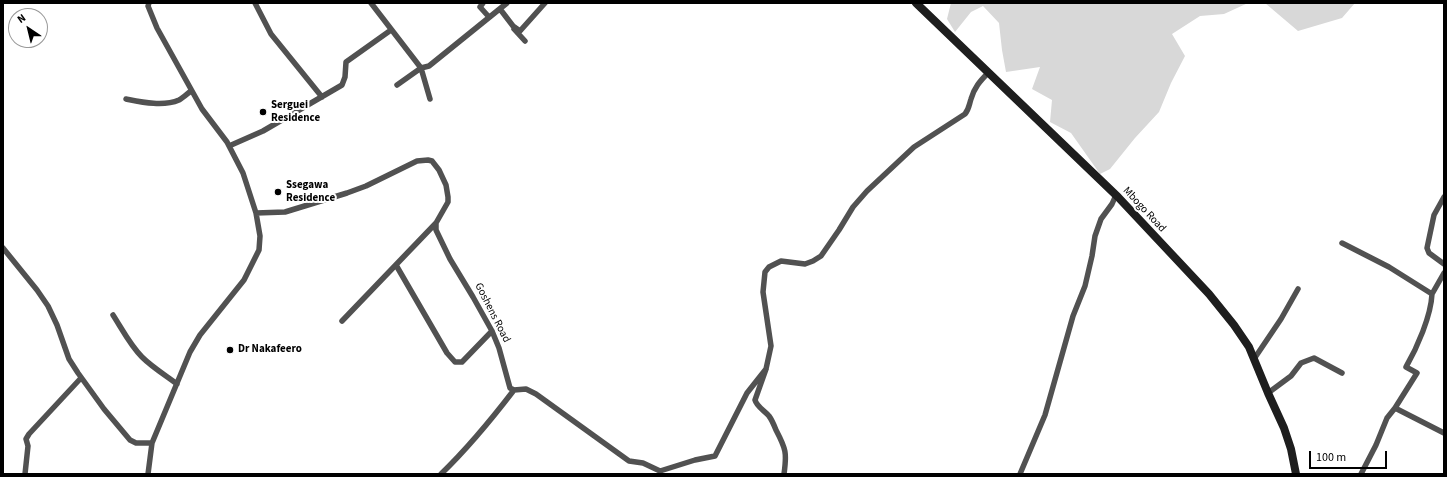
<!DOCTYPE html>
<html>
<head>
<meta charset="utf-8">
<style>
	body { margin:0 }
	#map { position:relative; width:1447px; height:477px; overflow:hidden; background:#fff; font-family:"Source Sans 3",sans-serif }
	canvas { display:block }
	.frame { position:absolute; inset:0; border:4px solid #000; pointer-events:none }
	.north { position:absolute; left:8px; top:8px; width:40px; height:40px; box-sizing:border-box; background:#fff; border:1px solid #999; border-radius:50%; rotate:325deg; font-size:11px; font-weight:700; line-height:16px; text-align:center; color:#000 }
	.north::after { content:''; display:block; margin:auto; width:14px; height:18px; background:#000; clip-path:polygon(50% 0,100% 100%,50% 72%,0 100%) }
	.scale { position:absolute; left:1309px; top:451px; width:78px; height:18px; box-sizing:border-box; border:2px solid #000; border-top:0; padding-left:5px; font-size:12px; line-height:14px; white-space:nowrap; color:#000; -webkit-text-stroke:3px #fff; paint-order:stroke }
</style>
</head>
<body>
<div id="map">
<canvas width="1447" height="477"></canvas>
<div class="frame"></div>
<div class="north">N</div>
<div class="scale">100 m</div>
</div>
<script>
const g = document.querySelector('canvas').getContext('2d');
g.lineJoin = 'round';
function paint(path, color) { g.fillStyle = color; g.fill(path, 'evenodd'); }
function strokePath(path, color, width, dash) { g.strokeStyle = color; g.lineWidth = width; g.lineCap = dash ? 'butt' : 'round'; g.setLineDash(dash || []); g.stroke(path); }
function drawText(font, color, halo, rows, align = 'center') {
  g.font = font + ' "Source Sans 3",sans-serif'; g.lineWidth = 4; g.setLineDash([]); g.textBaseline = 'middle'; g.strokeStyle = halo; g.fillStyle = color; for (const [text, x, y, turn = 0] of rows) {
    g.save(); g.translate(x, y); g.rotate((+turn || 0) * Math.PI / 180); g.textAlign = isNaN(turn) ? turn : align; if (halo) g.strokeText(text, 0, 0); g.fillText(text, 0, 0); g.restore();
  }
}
paint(new Path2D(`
	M 951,3 L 1248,3 L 1224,14 L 1200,16 L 1172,34 L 1185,56 L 1171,83 L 1159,112 L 1135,138 L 1110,169 L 1100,174 L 1071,133 L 1050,122 L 1052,100 L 1032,89 L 1040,67 L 1006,72 L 1002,50 L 999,23 L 983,6 L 971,12 L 955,32 L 947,19 Z
	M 1265,3 L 1355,3 L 1342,18 L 1298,31 Z`), '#d8d8d8');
strokePath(new Path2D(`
	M 255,3 L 271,34 L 322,97
	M 371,3 L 421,68 L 430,99
	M 483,3 L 480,7 L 489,17
	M 500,9 L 513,26 L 520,31 L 545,3
	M 514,29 L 525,41
	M 397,85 L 421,68 L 429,66 L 507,3
	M 126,99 C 141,102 163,107 179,100 C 183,98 187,94 191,91
	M 229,146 L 263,131 L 342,85 L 345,77 L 346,62 L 391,30
	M 1444,197 L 1434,215 L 1427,248 L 1429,253 L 1444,264
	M 256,213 L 285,212 L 347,193 L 366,186 L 417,161 L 428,160 L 432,161 L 439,170 L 446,185 L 448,197 L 448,202 L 436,223 L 436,230 L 450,259 L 473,297 L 492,331 L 499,348 L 510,388 L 514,390 L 526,389 L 536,394 L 629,461 L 643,463 L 660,471 L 695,460 L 715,456 L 747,393 L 766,369
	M 1342,243 L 1389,267 L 1432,294 L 1444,273
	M 3,248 L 37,290 L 48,306 L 57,325 L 69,359 L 78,373 L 104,409 L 130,440 L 136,443 L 152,443
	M 396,265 L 447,353 L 455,362 L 462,362 L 492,331
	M 113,315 C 122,329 130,345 142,357 C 152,367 165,375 177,384
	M 342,321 L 436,223
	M 1254,359 L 1281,319 L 1298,289
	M 1268,393 L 1291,376 L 1301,363 L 1314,358 L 1342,373
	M 1395,408 L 1417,373 L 1406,367 C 1417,348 1431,316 1432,294
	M 25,474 L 28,446 L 26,439 L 29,434 L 81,378
	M 148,474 L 152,443 L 190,352 L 200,335 L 244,280 L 259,250 L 260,236 L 256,213 L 243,173 L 227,142 L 202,109 L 157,28 L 148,6 L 149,3
	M 441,474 C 468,448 491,420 514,390
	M 784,474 C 787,453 786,449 776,430 C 774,425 772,420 769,416 C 764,410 757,407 755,400 L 766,369 L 771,346 L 763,292 L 765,272 L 769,267 L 781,261 L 805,264 L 813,261 L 821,256 L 839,230 L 853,207 L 867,191 L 914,147 L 965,114 C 969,109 969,105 971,99 C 974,88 980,81 988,73
	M 1020,474 L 1045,415 L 1073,316 L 1085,286 L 1092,256 L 1095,236 L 1101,219 L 1112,204 L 1116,195
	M 1361,474 L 1376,445 L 1387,418 L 1395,408 L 1444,433`), '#515151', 5.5);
strokePath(new Path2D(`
	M 916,3 L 1118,197 L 1209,294 L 1234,325 L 1249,347 L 1268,393 L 1284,428 L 1291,449 L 1296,474`), '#1e1e1e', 8);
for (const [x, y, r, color] of [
	[263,112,4,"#000"],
	[278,192,4,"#000"],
	[230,350,4,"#000"]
]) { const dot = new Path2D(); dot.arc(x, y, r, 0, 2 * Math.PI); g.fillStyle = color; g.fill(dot); strokePath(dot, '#fff', 1.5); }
drawText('bold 11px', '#000', '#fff', [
	["Serguei",271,106],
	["Residence",271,119],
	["Ssegawa",286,186],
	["Residence",286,199],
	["Dr Nakafeero",238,350]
], 'left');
drawText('11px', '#000', '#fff', [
	["Mbogo Road",1144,210,47],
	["Goshens Road",492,313,63]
]);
</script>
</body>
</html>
